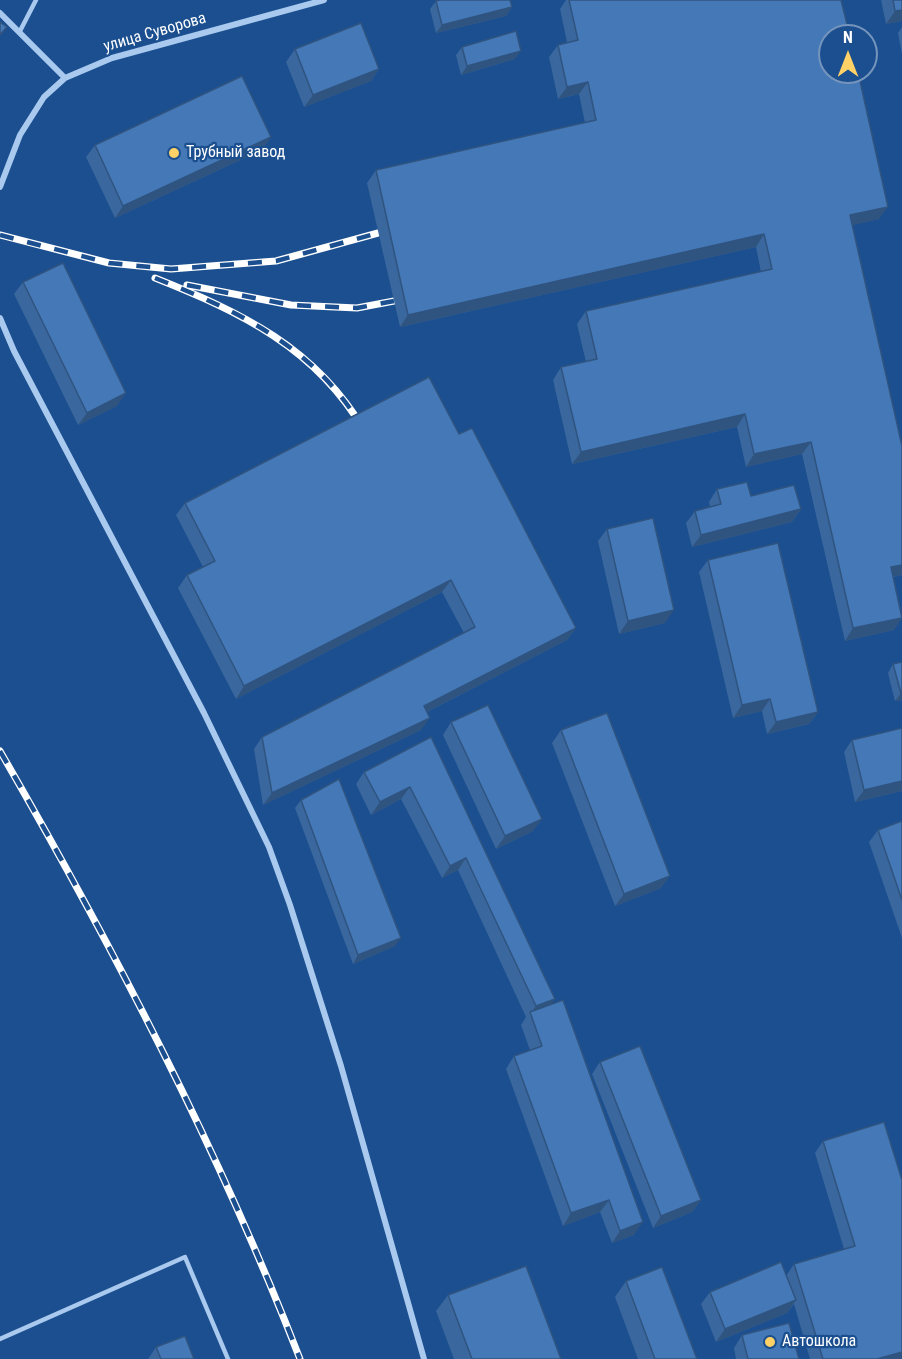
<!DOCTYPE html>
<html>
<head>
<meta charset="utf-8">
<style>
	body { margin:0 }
	#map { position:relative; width:902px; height:1359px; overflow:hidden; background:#1b4f8f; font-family:"Roboto Condensed",sans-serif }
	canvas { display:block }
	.north { position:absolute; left:818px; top:24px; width:60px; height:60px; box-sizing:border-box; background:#1b4f8f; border:2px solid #7695bc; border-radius:50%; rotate:0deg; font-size:16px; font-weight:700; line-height:24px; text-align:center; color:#fff }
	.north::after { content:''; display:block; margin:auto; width:21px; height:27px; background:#ffd166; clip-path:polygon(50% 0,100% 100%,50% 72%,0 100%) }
</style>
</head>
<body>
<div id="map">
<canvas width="902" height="1359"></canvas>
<div class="north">N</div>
</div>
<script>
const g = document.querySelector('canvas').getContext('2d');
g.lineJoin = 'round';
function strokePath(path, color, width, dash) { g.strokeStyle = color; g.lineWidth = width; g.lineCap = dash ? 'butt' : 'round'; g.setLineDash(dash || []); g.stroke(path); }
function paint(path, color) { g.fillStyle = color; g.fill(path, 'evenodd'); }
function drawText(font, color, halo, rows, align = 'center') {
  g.font = font + ' "Roboto Condensed",sans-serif'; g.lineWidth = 4.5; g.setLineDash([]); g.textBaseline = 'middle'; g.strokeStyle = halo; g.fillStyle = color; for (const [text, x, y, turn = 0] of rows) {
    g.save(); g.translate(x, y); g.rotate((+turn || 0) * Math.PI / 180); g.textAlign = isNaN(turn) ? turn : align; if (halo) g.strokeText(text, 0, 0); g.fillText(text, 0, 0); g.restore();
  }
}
strokePath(new Path2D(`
	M 20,31 L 36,0
	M 0,1339 L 185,1257 L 228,1359`), '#a9c9ee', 4.5);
strokePath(new Path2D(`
	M 0,13 L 65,78
	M 0,187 L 20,135 L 44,97 L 65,78 L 112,58 L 324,0
	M 0,318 L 14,351 L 204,713 L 269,847 L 290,905 L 341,1066 L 424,1359`), '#a9c9ee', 6);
const rail = new Path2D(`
	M 0,235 L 109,263 L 171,269 L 276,261 L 378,233
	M 155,278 C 241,312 316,348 364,430
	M 187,285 L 291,305 L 357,308 L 394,301
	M 0,751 C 113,947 218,1148 300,1359`);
strokePath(rail, '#fff', 7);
strokePath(rail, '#1b4f8f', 4.5, [14]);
paint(new Path2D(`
	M 566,0 L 841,0 L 879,219 L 852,225 L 902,446 L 902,575 L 894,577 L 894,630 L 845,641 L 802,454 L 746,467 L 737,427 L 572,464 L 553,380 L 561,367 L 586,362 L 577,324 L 586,311 L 761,272 L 756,247 L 400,327 L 367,183 L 376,170 L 585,123 L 579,94 L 558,99 L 549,57 L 558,45 L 567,42 L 560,9 Z
	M 881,0 L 902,0 L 902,21 L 886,24 Z
	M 436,1 L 512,7 L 506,16 L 436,33 L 430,9 Z
	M 902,27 L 902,54 L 898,33 Z
	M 462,47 L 515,59 L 461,75 L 456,55 Z
	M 295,49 L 379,69 L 371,81 L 304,107 L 286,62 Z
	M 271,137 L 262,150 L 115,218 L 86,157 L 95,145 Z
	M 23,282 L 117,406 L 78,425 L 14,294 Z
	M 459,434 L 576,628 L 567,640 L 427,712 L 421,730 L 263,805 L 254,749 L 262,737 L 464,633 L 442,592 L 236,699 L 178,588 L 187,575 L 203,567 L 176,515 L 185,503 Z
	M 717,489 L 751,496 L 801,509 L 792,522 L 692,547 L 686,523 L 695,511 L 710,507 L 709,502 Z
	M 607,529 L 665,623 L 619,634 L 598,541 Z
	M 708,560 L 818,712 L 809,724 L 767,734 L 762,711 L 733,718 L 699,572 Z
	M 893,664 L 902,700 L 895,701 L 888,673 Z
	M 451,722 L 533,831 L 496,849 L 443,735 Z
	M 902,728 L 902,791 L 855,802 L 844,752 L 852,740 Z
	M 561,730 L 661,888 L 615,906 L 552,743 Z
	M 431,737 L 551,1004 L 634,1235 L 612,1243 L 600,1212 L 563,1226 L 506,1069 L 514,1056 L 530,1050 L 521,1025 L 526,1017 L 458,870 L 442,878 L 401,799 L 371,815 L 356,784 L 364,772 Z
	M 301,800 L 395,946 L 353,964 L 295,808 Z
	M 902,821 L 902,938 L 869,842 L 878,830 Z
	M 600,1062 L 701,1200 L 692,1212 L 653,1228 L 592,1074 Z
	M 823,1141 L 902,1359 L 810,1359 L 794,1304 L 787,1313 L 716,1342 L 701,1304 L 710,1292 L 786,1276 L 794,1264 L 844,1249 L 815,1153 Z
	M 626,1281 L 697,1359 L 638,1359 L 615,1297 Z
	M 448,1295 L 561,1359 L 454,1359 L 436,1311 Z
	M 742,1335 L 799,1359 L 736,1359 L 734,1348 Z
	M 156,1347 L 194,1359 L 148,1359 Z`), '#3a679d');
paint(new Path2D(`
	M 512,7 L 506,16 L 436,33 L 442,25 Z
	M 902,10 L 902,21 L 886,24 L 895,11 Z
	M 521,51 L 515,59 L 461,75 L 467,66 Z
	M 379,69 L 371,81 L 304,107 L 313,95 Z
	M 588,82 L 579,94 L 558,99 L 567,87 Z
	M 271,137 L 262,150 L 115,218 L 123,206 Z
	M 888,207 L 879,219 L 841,228 L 850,215 Z
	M 764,234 L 756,247 L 400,327 L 408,315 Z
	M 126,393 L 117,406 L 78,425 L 87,413 Z
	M 745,414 L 737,427 L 572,464 L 581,452 Z
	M 811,442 L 802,454 L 746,467 L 754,454 Z
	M 801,509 L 792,522 L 692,547 L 701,535 Z
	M 902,565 L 902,575 L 883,579 L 891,567 Z
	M 451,580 L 442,592 L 236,699 L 244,686 Z
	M 674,610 L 665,623 L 619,634 L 628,621 Z
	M 902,618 L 894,630 L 845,641 L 853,628 Z
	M 576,628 L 567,640 L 415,718 L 424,706 Z
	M 901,693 L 902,693 L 902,700 L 895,701 Z
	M 770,699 L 762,711 L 733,718 L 742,705 Z
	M 818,712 L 809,724 L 767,734 L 776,722 Z
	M 430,718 L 421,730 L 263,805 L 272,793 Z
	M 902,781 L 902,791 L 855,802 L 864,790 Z
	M 410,787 L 401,799 L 371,815 L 380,802 Z
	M 542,819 L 533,831 L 496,849 L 505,836 Z
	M 466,858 L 458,870 L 442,878 L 450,866 Z
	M 670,876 L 661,888 L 615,906 L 624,894 Z
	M 401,938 L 395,946 L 353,964 L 358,955 Z
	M 555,999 L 546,1011 L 530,1014 L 536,1006 Z
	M 609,1200 L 600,1212 L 563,1226 L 571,1213 Z
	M 701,1200 L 692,1212 L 653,1228 L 661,1216 Z
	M 643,1222 L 634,1235 L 612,1243 L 620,1231 Z
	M 796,1300 L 787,1313 L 716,1342 L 725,1329 Z
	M 902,1352 L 902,1359 L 877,1359 Z`), '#305480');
const building = new Path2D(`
	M 440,0 L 510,0 L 512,7 L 442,25 L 436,1 Z
	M 569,0 L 841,0 L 850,36 L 830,36 L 830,72 L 858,72 L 888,207 L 850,215 L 902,446 L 902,565 L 891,567 L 902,618 L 853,628 L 811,442 L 754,454 L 745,414 L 581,452 L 561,367 L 597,359 L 586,311 L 772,269 L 764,234 L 408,315 L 376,170 L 596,120 L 588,82 L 567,87 L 558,45 L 578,40 Z
	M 893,0 L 902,0 L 902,10 L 895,11 Z
	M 0,22 L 7,27 L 0,35 Z
	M 361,23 L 379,69 L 313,95 L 295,49 Z
	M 516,31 L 521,51 L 467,66 L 462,47 Z
	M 242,76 L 271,137 L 123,206 L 95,145 Z
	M 63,263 L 126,393 L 87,413 L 23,282 Z
	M 429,377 L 459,434 L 472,428 L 576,628 L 424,706 L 430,718 L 272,793 L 262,737 L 475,627 L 451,580 L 244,686 L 187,575 L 215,561 L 185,503 Z
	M 747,482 L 751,496 L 794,485 L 801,509 L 701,535 L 695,511 L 721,504 L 717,489 Z
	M 653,518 L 674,610 L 628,621 L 607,529 Z
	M 778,543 L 818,712 L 776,722 L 770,699 L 742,705 L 708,560 Z
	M 902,662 L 902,693 L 901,693 L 893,664 Z
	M 488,705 L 542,819 L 505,836 L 451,722 Z
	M 607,713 L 670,876 L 624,894 L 561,730 Z
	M 902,728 L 902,781 L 864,790 L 852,740 Z
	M 431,737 L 555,999 L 536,1006 L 466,858 L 450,866 L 410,787 L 380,802 L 364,772 Z
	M 339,779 L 401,938 L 358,955 L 301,800 Z
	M 902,821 L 902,900 L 878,830 Z
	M 563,1000 L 643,1222 L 620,1231 L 609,1200 L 571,1213 L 514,1056 L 542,1046 L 530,1012 Z
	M 640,1046 L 701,1200 L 661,1216 L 600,1062 Z
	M 884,1122 L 902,1180 L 902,1352 L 877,1359 L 823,1359 L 794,1264 L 855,1246 L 823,1141 Z
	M 781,1262 L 796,1300 L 725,1329 L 710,1292 Z
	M 526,1266 L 561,1359 L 472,1359 L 448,1295 Z
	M 662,1267 L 697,1359 L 655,1359 L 626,1281 Z
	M 789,1323 L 799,1359 L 748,1359 L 742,1335 Z
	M 185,1336 L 194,1359 L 161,1359 L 156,1347 Z`);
paint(building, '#4478b7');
strokePath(building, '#305480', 1.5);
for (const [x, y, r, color] of [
	[174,153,6,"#ffd166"],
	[770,1342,6,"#ffd166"]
]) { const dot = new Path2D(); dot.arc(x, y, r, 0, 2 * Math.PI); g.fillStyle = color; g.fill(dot); strokePath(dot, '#1b4f8f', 2); }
drawText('16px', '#fff', '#1b4f8f', [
	["улица Суворова",155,33,-16]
]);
drawText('16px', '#fff', '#1b4f8f', [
	["Трубный завод",186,153],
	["Автошкола",782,1342]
], 'left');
</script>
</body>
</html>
